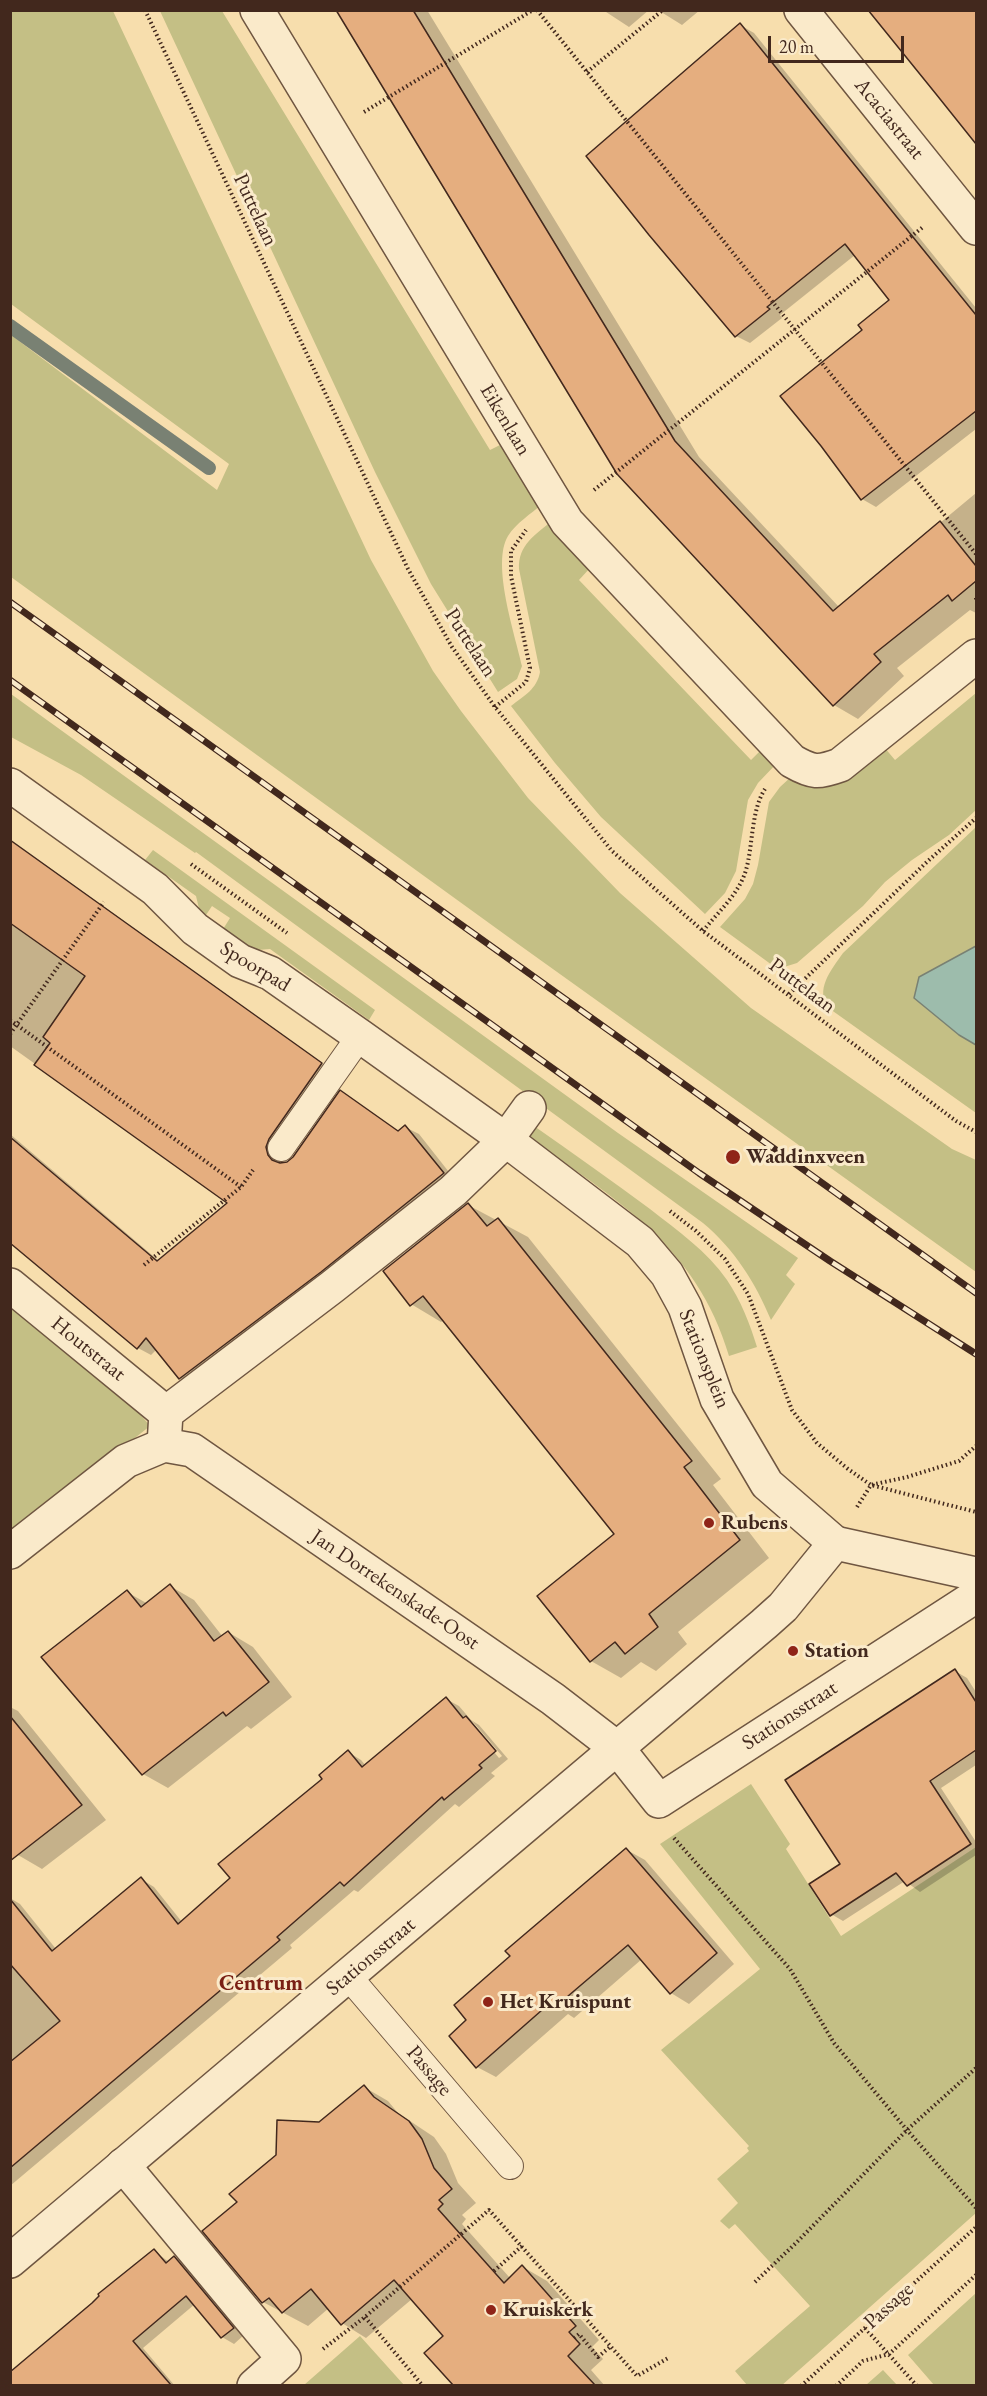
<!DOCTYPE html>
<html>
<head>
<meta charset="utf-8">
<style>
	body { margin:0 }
	#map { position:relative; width:987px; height:2396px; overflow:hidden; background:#f7dead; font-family:"EB Garamond",serif }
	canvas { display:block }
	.frame { position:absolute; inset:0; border:12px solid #42281d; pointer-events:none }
	.scale { position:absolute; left:768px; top:36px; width:136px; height:27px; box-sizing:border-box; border:3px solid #42281d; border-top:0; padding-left:8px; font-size:18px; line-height:21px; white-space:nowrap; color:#42281d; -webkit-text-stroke:4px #faeaca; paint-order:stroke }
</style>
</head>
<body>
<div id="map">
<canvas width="987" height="2396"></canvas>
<div class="frame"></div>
<div class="scale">20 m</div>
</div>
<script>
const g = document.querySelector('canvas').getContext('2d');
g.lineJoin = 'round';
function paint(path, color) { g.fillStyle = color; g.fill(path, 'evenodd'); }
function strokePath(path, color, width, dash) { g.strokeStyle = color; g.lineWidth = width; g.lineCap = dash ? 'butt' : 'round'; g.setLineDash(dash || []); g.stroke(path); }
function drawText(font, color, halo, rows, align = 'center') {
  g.font = font + ' "EB Garamond",serif'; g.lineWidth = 6; g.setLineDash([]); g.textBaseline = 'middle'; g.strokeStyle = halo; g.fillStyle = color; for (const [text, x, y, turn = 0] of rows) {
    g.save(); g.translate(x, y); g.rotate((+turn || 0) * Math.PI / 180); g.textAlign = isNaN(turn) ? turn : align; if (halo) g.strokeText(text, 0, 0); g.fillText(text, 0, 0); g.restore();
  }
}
paint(new Path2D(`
	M 10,11 L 113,11 L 371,560 L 433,671 L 461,711 L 528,798 L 620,893 L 751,1008 L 952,1149 L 976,1160 L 976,1272 L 518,944 L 11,577 L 11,335 L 217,490 L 229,464 L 11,304 Z
	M 160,11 L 222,11 L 490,450 L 504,443 L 542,504 C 531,514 516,523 508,536 C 491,564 515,634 522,666 L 517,679 L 498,692 L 431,584 L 375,472 Z
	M 552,521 L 590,568 L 579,580 L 751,760 L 763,748 L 777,763 L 758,783 L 748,800 L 736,871 L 725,893 L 705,914 L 601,817 L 555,763 L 511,706 C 524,696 537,689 540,672 L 519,569 C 518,545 535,535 552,521 Z
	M 976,693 L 976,810 L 949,835 L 912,860 L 885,882 L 863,906 L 797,963 L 784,967 L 772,965 L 720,927 L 745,899 L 753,884 L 758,865 L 769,802 L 780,787 L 792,776 L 884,747 L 895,760 Z
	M 11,694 L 618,1133 L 798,1258 L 786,1275 L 795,1284 L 771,1320 C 755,1282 735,1250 703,1223 L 196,852 L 195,853 L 81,775 L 11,737 Z
	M 976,827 L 976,946 L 919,977 L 914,997 L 959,1035 L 976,1045 L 976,1113 L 830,1009 C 813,991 832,969 843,953 Z
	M 153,850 L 375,1010 L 369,1020 L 270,949 L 245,951 L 220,934 L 230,918 L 212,906 L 202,921 L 196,896 L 145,860 Z
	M 534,1126 C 573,1153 612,1181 650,1209 C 678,1231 707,1251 727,1280 C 741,1301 750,1324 757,1347 L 729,1356 C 697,1245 614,1199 527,1136 Z
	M 11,1302 L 130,1402 L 150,1426 L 11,1536 Z
	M 751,1784 L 790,1844 L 786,1849 L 841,1936 L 976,1847 L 976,2213 L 781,2386 L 747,2385 L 735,2371 L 810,2306 L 735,2224 L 729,2229 L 720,2221 L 738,2203 L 717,2179 L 749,2151 L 747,2148 L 749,2146 L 661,2050 L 760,1969 L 660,1844 Z
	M 976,2293 L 976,2385 L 934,2385 L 908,2355 Z
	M 360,2336 L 404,2385 L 304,2385 Z
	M 883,2370 L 897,2385 L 866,2385 Z`), '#c4bf85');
const water = new Path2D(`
	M 976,946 L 976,1045 L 959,1035 L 914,998 L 919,977 Z`);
paint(water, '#9dbcac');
strokePath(water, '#798173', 1.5);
paint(new Path2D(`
	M 337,10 L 427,10 L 699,457 L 839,607 L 976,493 L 976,613 L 970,610 L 897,668 L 904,676 L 858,719 L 834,705 L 618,474 Z
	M 603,10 L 649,10 L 629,27 Z
	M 658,10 L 700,10 L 682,25 Z
	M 871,10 L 976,10 L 976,141 Z
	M 740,25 L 754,33 L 976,308 L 976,429 L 876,507 L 862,499 L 822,445 L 864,330 L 891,300 L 855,255 L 780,315 L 782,318 L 750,343 L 736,336 Z
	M 10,839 L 334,1072 L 279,1155 L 281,1164 L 399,1132 L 405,1127 L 419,1134 L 456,1181 L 194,1386 L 180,1378 L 157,1349 L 151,1355 L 138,1348 L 10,1240 L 10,1134 L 159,1261 L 230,1203 L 10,1046 Z
	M 468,1205 L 528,1237 L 721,1479 L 713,1485 L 769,1558 L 678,1632 L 687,1644 L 656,1671 L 641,1662 L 621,1678 L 591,1661 L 616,1534 L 444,1320 L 441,1322 L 411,1304 Z
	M 170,1586 L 194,1600 L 223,1637 L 228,1632 L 253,1647 L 292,1697 L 251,1729 L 247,1726 L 168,1788 L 143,1774 L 127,1592 L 148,1604 Z
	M 955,1671 L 967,1678 L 976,1692 L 976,1765 L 941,1788 L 976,1842 L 976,1855 L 920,1892 L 905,1881 L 843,1921 L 831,1914 L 842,1865 Z
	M 446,1699 L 459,1706 L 471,1720 L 479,1725 L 508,1759 L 491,1773 L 495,1776 L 459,1807 L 455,1804 L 358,1892 L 354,1890 L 290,1945 L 292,1948 L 10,2186 L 10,1898 L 20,1904 L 56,1949 L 141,1879 L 154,1887 L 182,1922 L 232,1878 L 348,1752 L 361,1760 L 366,1766 ZM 466,1718 L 473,1722 L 502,1756 L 499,1758 Z
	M 10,1707 L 18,1711 L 106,1820 L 42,1869 L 18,1855 L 10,1846 Z
	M 627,1850 L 645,1860 L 734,1964 L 689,2004 L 671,1993 L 642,1959 L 574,2018 L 568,2014 L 496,2077 L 477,2067 L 469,2020 L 512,1957 Z
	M 364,2087 L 388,2101 L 398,2113 L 434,2137 L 446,2154 L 458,2183 L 476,2203 L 462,2215 L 466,2219 L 462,2224 L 510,2278 L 523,2267 L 547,2281 L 599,2340 L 592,2347 L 603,2359 L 591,2370 L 605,2386 L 455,2386 L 426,2353 L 445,2336 L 412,2299 L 366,2338 L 342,2323 L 329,2308 L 308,2326 L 263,2302 L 239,2202 L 319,2124 Z
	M 154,2251 L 169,2262 L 174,2258 L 186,2264 L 244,2335 L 234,2344 L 222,2337 L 195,2304 L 143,2348 L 175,2386 L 10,2386 L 10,2375 Z`), '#0003');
strokePath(new Path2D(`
	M 10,326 L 209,468`), '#798173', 14);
const building = new Path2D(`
	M 336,10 L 413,10 L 675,441 L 833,611 L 940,521 L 976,566 L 976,581 L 952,601 L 948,595 L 874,654 L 881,662 L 833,706 L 617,474 Z
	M 868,10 L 976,10 L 976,144 L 936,94 Z
	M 740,23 L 976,315 L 976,411 L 861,500 L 821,446 L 780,396 L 862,330 L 858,325 L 889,300 L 845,244 L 767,307 L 770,309 L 735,337 L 649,235 L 586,156 Z
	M 10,840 L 322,1063 L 269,1139 L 266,1147 L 268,1155 L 272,1160 L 280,1163 L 287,1162 L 293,1157 L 340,1090 L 398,1131 L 405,1125 L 444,1173 L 321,1272 L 179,1379 L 146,1338 L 137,1349 L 10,1243 L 10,1137 L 157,1261 L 227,1203 L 34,1065 L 50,1043 L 43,1037 L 85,976 L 10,923 Z
	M 468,1203 L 487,1226 L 498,1218 L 692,1461 L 684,1467 L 740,1540 L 649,1614 L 658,1627 L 625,1654 L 615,1642 L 590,1662 L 537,1596 L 614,1534 L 423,1296 L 410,1306 L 383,1271 Z
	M 170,1584 L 214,1641 L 228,1631 L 269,1682 L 226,1716 L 223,1712 L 142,1775 L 41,1657 L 127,1590 L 141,1607 Z
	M 955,1669 L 976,1702 L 976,1750 L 930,1781 L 971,1844 L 907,1886 L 896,1873 L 830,1916 L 809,1884 L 840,1864 L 785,1780 Z
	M 446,1697 L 463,1718 L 466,1716 L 496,1751 L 479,1765 L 482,1768 L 444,1800 L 442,1797 L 344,1886 L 340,1882 L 277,1937 L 280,1940 L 10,2168 L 10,2062 L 60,2021 L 10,1964 L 10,1899 L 52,1951 L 141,1877 L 178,1924 L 230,1878 L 218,1864 L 322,1779 L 319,1775 L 348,1750 L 362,1767 Z
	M 10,1716 L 82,1805 L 10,1861 Z
	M 626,1848 L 717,1953 L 670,1994 L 628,1945 L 554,2008 L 550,2003 L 476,2068 L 449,2036 L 466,2020 L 454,2005 L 510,1956 L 505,1951 Z
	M 364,2085 L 374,2097 L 409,2121 L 422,2139 L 434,2168 L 452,2189 L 439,2200 L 443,2204 L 438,2209 L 504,2283 L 522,2265 L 576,2326 L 569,2332 L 580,2344 L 568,2356 L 595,2385 L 453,2385 L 424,2353 L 443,2336 L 394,2280 L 341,2325 L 311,2289 L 282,2313 L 269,2298 L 262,2303 L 202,2231 L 237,2202 L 229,2194 L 276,2155 L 277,2120 L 319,2122 Z
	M 154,2249 L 166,2263 L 174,2256 L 234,2328 L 221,2338 L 186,2296 L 133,2341 L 171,2385 L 10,2385 L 10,2372 L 92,2303 L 99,2296 L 98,2294 Z`);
paint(building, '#e5ae7f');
strokePath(building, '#42281d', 1.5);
const service = new Path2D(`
	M 281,1148 L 360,1036
	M 348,1976 L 510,2166`);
const pedestrian = new Path2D(`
	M 10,1285 L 166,1413
	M 164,1445 L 166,1413 L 332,1287 L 453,1191 L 506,1140 L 529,1108`);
const minor = new Path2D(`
	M 257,10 L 567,522 L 792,761 C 813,773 818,773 840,765 L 976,656
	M 801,10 L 976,228
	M 10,785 L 155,889 L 195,929 L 240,961 L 270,973 L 360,1036 L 506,1140 L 640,1242 L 667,1274 L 685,1307 L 717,1399 L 767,1484 L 835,1543
	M 10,1552 L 126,1461 L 164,1445 L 192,1450 L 553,1699 L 618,1749 L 659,1801 L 976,1596
	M 123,2165 L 284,2359 L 254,2386`);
const tertiary = new Path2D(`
	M 10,2261 L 764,1624 L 783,1607 L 835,1543 L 976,1574`);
strokePath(service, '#6f5641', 28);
strokePath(pedestrian, '#6f5641', 36);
strokePath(minor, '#6f5641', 36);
strokePath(tertiary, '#6f5641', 36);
strokePath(new Path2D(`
	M 145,10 L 408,569 L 452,647 L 495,707 L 612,851 L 703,931 L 956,1121 L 976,1132
	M 537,10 L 976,554
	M 587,72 L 663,10
	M 364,112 L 533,10
	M 594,490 L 923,227
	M 976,598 L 976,602
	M 495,707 L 526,682 L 530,668 L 511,576 L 511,551 L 526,530
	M 191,864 L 287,933
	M 703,931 C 718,912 739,894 746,870 C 753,846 751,810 765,789
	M 789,994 L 929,860 L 976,818
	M 10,1020 L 241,1187
	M 10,1034 L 104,902
	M 670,1211 L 696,1231 L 725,1259 L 748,1294 L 792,1410 L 817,1443 L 848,1469 L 871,1485 L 976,1512
	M 144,1265 L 241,1187 L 253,1170
	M 857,1507 L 871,1485 L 907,1477 L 959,1461 L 976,1446
	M 674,1838 L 790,1969 L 834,2043 L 907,2130 L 976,2208
	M 494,2271 L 522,2246
	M 755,2282 L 797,2242 L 907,2130 L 976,2068
	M 365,2317 L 423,2386
	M 865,2328 L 917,2386
	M 574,2338 L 579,2334 L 598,2357 L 611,2346
	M 323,2349 L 365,2317 L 489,2210 L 637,2376 L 668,2358
	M 801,2386 L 976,2227
	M 836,2386 L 863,2361 L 889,2354 L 976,2275`), '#42281d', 4, [1.5, 3]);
strokePath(service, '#faeaca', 26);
strokePath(pedestrian, '#faeaca', 33);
strokePath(minor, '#faeaca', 33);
strokePath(tertiary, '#faeaca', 33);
const rail = new Path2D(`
	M 10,602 L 976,1293
	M 10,680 L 699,1173 L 830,1261 L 976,1354`);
strokePath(rail, '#42281d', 7);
strokePath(rail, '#faeaca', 4.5, [14]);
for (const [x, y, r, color] of [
	[733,1157,8,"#8f2418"],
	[709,1523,6,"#8f2418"],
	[793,1651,6,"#8f2418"],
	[488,2002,6,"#8f2418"],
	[491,2310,6,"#8f2418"]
]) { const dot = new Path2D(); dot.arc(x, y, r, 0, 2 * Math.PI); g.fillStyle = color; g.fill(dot); strokePath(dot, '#faeaca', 2); }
drawText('21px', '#42281d', '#faeaca', [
	["Acaciastraat",889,119,51],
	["Puttelaan",255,210,65],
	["Eikenlaan",505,420,59],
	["Puttelaan",470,643,57],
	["Spoorpad",255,967,31],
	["Puttelaan",802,986,37],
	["Houtstraat",88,1349,39],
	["Stationsplein",704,1359,68],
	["Jan Dorrekenskade-Oost",395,1590,34],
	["Stationsstraat",790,1716,-33],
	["Stationsstraat",371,1957,-40],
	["Passage",429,2071,50],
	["Passage",889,2306,-42]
]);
drawText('bold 21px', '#42281d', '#faeaca', [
	["Waddinxveen",746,1157],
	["Rubens",721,1523],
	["Station",805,1651],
	["Het Kruispunt",500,2002],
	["Kruiskerk",503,2310]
], 'left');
drawText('bold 22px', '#7a1f14', '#faeaca', [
	["Centrum",261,1984]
]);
</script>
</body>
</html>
